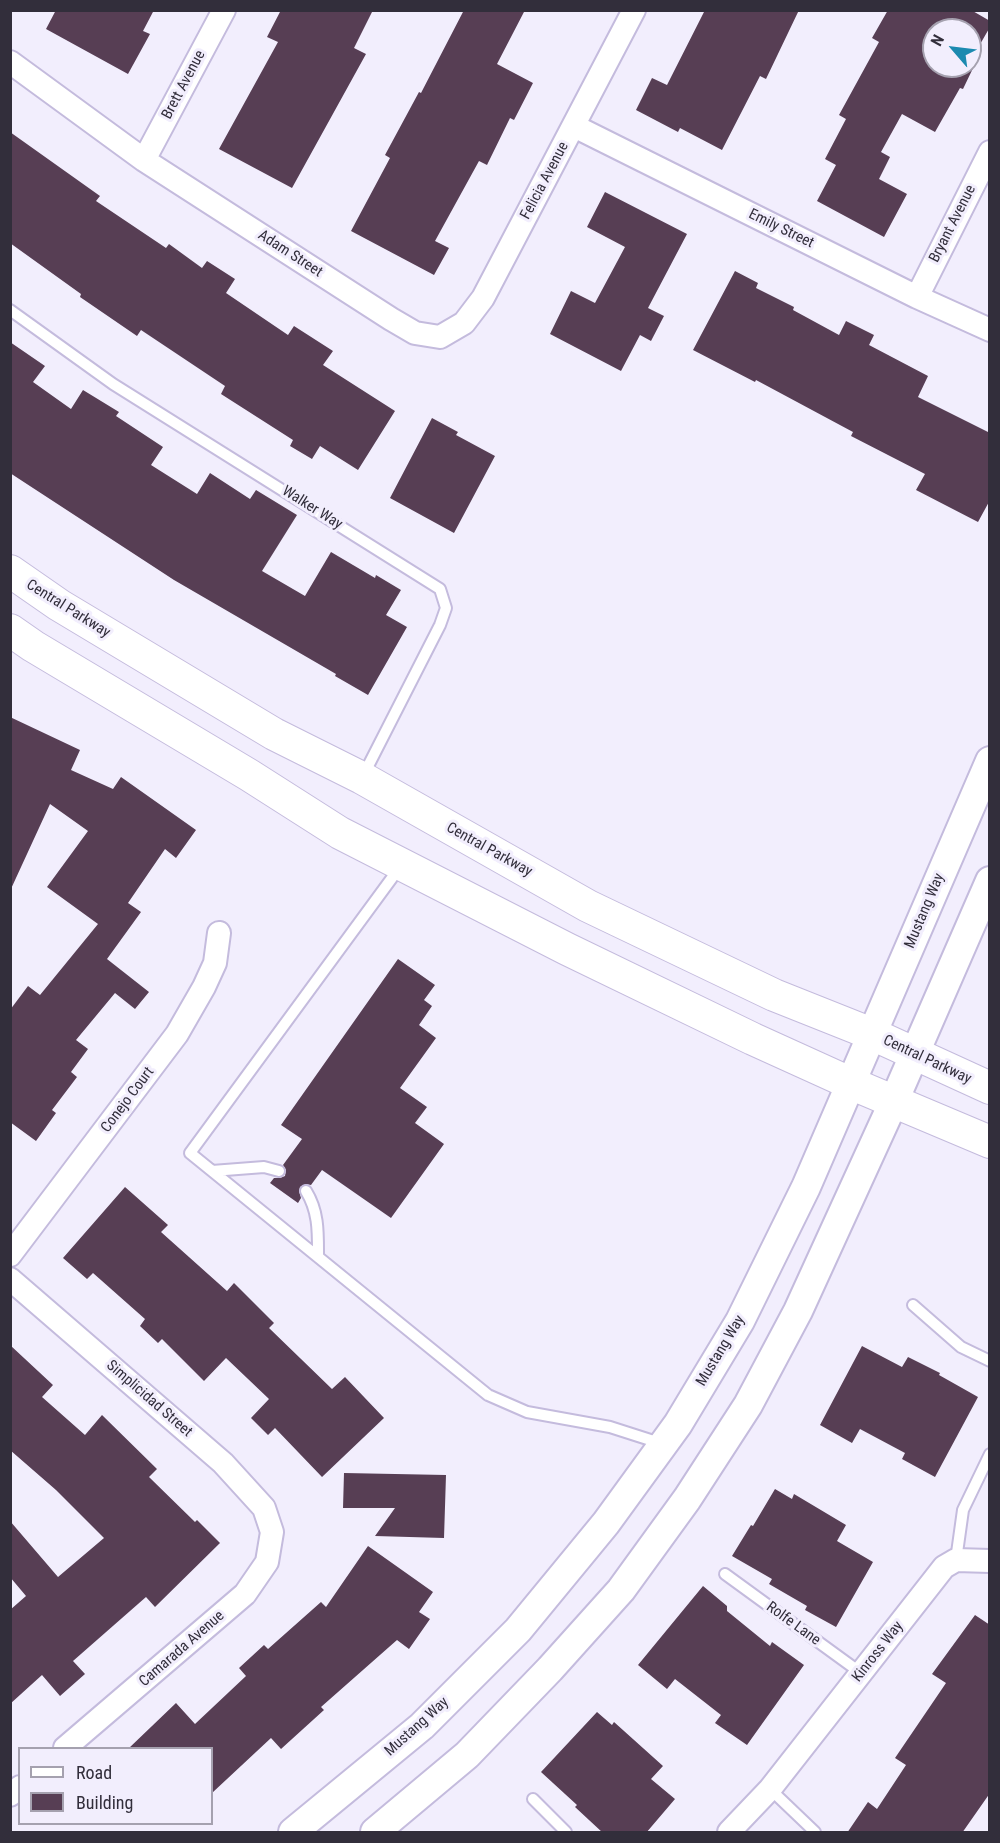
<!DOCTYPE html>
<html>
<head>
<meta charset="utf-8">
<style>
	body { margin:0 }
	#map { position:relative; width:1000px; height:1843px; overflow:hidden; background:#f2eefd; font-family:"Roboto Condensed",sans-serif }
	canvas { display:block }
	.frame { position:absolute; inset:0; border:12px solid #322e3b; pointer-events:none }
	.legend { position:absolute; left:18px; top:1747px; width:195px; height:78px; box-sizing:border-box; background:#f2eefd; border:2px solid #a5a1af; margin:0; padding:8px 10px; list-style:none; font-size:18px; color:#322e3b }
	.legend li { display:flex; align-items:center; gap:12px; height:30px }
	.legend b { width:30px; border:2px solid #a5a1af }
	.north { position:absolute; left:922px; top:18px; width:60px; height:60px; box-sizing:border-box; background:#f2eefd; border:2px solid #a5a1af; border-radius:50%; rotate:298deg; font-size:16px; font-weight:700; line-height:24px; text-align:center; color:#322e3b }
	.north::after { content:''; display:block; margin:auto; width:21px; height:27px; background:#1c8ab0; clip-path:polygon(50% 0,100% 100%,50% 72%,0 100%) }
</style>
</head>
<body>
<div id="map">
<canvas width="1000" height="1843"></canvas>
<div class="frame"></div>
<ul class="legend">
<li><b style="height:8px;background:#fff"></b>Road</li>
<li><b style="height:16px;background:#573e54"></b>Building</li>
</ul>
<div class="north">N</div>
</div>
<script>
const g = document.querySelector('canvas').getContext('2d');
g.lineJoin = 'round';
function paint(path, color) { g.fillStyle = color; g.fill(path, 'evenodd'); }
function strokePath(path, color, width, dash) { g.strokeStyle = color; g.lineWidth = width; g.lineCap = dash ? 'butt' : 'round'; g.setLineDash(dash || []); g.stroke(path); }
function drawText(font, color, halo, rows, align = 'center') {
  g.font = font + ' "Roboto Condensed",sans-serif'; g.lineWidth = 6; g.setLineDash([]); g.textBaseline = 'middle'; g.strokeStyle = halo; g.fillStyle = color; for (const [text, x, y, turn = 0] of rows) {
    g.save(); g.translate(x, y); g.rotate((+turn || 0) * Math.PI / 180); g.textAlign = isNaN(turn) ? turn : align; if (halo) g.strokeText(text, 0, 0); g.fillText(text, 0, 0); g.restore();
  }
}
paint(new Path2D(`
	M 56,10 L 154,10 L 143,31 L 150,34 L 128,74 L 46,29 Z
	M 281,10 L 373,10 L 354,48 L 366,54 L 292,188 L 219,149 L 278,42 L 267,37 Z
	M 464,10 L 525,10 L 497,64 L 533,83 L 514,120 L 510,118 L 487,165 L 479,161 L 435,241 L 449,248 L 434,275 L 351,231 L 390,158 L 385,155 L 419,92 L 421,93 Z
	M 705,10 L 799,10 L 766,79 L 760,76 L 722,150 L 680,128 L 678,132 L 636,110 L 652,78 L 667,85 Z
	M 888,10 L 971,10 L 990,21 L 990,27 L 971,60 L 976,62 L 963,89 L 960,88 L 935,132 L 902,114 L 881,152 L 890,157 L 879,179 L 907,194 L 884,237 L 817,201 L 836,165 L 825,159 L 846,119 L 839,115 L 879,42 L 872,38 ZM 934,30 L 970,30 L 970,66 L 934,66 Z
	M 10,132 L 100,196 L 96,201 L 166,248 L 169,244 L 202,268 L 207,261 L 235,279 L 226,293 L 288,335 L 294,326 L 333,351 L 323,365 L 395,411 L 358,470 L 320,446 L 312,459 L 290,446 L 293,440 L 221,394 L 225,386 L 141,330 L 137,336 L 80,297 L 81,294 L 10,243 Z
	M 605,192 L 687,234 L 648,308 L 664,316 L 651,341 L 640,335 L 621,371 L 550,334 L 571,291 L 595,303 L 625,247 L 587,227 Z
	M 735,271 L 758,283 L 756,288 L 794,307 L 793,310 L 839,335 L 846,321 L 874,335 L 869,345 L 928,376 L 918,397 L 990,433 L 990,500 L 978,522 L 916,490 L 925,474 L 851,436 L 853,432 L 756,380 L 755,382 L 693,350 Z
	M 10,342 L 45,366 L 33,382 L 71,409 L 83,390 L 119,412 L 116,416 L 163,447 L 151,465 L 197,494 L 210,473 L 250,499 L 256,490 L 297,515 L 262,571 L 305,596 L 331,552 L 375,578 L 376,575 L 401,590 L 386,615 L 407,627 L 368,695 L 335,676 L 336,674 L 174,580 L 10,473 Z
	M 432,418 L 458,432 L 456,435 L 495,456 L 454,533 L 390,498 Z
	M 10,717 L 80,750 L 71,770 L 113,789 L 121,777 L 196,830 L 176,858 L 165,849 L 128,903 L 141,912 L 107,959 L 149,992 L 135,1009 L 115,993 L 76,1040 L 88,1049 L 71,1072 L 77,1077 L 52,1110 L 56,1113 L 36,1141 L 10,1122 L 10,1010 L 28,986 L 40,995 L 98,924 L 47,887 L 88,831 L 50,804 L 10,891 Z
	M 398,959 L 435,985 L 424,1000 L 432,1006 L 419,1025 L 436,1038 L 400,1088 L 427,1107 L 415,1123 L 444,1144 L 391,1218 L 322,1170 L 311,1185 L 306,1184 L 300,1187 L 299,1191 L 301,1198 L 298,1203 L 270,1183 L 274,1178 L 280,1178 L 285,1176 L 286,1170 L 283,1165 L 302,1139 L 281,1125 Z
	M 125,1187 L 168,1225 L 161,1232 L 227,1291 L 234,1283 L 274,1323 L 269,1328 L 332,1389 L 345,1377 L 384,1418 L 322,1477 L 275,1428 L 268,1435 L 251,1418 L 269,1399 L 226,1358 L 204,1381 L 162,1339 L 158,1343 L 140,1326 L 145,1319 L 93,1273 L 87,1279 L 63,1258 Z
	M 10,1345 L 53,1385 L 42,1397 L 85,1435 L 102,1415 L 157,1469 L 149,1477 L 195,1522 L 197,1520 L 220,1543 L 155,1607 L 146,1597 L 73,1661 L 85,1674 L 60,1696 L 42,1675 L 10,1704 L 10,1610 L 26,1596 L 10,1577 L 10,1521 L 58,1577 L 104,1538 L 56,1490 L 10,1450 Z
	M 862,1346 L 902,1367 L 908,1357 L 940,1373 L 939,1375 L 978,1397 L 935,1477 L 902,1459 L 905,1453 L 860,1429 L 852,1443 L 820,1425 Z
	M 344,1473 L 446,1475 L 444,1538 L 375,1536 L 395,1508 L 343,1508 Z
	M 775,1489 L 792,1499 L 794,1494 L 846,1525 L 837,1541 L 873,1562 L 836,1627 L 805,1610 L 807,1606 L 769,1584 L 772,1579 L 732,1556 L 751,1525 L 753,1526 Z
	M 368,1546 L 433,1592 L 419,1612 L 430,1619 L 409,1649 L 397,1640 L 321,1707 L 324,1710 L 281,1749 L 271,1738 L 212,1793 L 212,1749 L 128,1749 L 176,1703 L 195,1724 L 246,1676 L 239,1668 L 264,1645 L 268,1649 L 321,1602 L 326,1607 Z
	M 703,1586 L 727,1606 L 727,1611 L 770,1646 L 772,1642 L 804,1665 L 747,1745 L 715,1723 L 721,1715 L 675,1679 L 667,1689 L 638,1665 Z
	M 975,1615 L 990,1625 L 990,1793 L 962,1833 L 847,1833 L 868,1802 L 877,1809 L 906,1765 L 895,1758 L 946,1683 L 932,1674 Z
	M 597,1712 L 612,1725 L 614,1722 L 663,1766 L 651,1779 L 675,1799 L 646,1833 L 603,1833 L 575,1807 L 577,1805 L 541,1772 Z`), '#573e54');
const service = new Path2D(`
	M 10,310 L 113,384 L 440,589 L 446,608 L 440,625 L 363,776
	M 400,867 L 190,1153 L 488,1395 L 527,1412 L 610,1427 L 663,1444
	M 212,1171 L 264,1167 L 279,1171
	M 306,1191 C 319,1212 318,1233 318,1257
	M 913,1305 L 961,1347 L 990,1361
	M 956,1560 L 963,1510 L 990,1454
	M 725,1574 L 861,1673
	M 770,1789 L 815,1832
	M 533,1799 L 566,1832`);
const minor = new Path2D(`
	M 10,62 L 144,160 L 391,319 L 415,333 L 440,337 L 464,323 L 483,298 L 634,10
	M 574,126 L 917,297 L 990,330
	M 144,160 L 224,10
	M 917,297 L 990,152
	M 10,1255 L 177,1034 L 204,987 L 215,963 L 219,933
	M 10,1279 L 223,1463 L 264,1508 L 272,1532 L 267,1562 L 245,1594 L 65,1748
	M 10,1795 L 20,1787
	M 729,1832 L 770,1789 L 944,1567 L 956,1560 L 990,1561`);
const tertiary = new Path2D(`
	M 293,1832 L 422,1726 L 518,1630 L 606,1523 L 678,1424 L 740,1321 L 806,1187 L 990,761
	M 375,1832 L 467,1755 L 550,1669 L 621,1590 L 687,1499 L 748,1405 L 798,1311 L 894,1101 L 990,881`);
const secondary = new Path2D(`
	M 10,571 L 59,605 L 274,734 L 362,778 L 588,906 L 774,995 L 872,1034 L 990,1088
	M 10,630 L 33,646 L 249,775 L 340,833 L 567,949 L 753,1039 L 850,1083 L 990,1142`);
strokePath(service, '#c4bbdd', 14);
strokePath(minor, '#c4bbdd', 26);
strokePath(tertiary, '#c4bbdd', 32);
strokePath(secondary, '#c4bbdd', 34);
strokePath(service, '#fff', 10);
strokePath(minor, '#fff', 22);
strokePath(tertiary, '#fff', 28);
strokePath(secondary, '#fff', 32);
drawText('15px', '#322e3b', '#f2eefd', [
	["Brett Avenue",184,85,-62],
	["Felicia Avenue",545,181,-62],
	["Bryant Avenue",953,224,-63],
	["Emily Street",781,229,26],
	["Adam Street",290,254,33],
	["Walker Way",312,508,32],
	["Central Parkway",68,609,32],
	["Central Parkway",489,850,29],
	["Mustang Way",925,911,-67],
	["Central Parkway",927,1060,25],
	["Conejo Court",128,1100,-53],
	["Mustang Way",721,1351,-59],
	["Simplicidad Street",149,1399,41],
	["Rolfe Lane",793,1624,36],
	["Camarada Avenue",182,1649,-41],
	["Kinross Way",878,1652,-52],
	["Mustang Way",417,1727,-42]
]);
</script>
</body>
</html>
